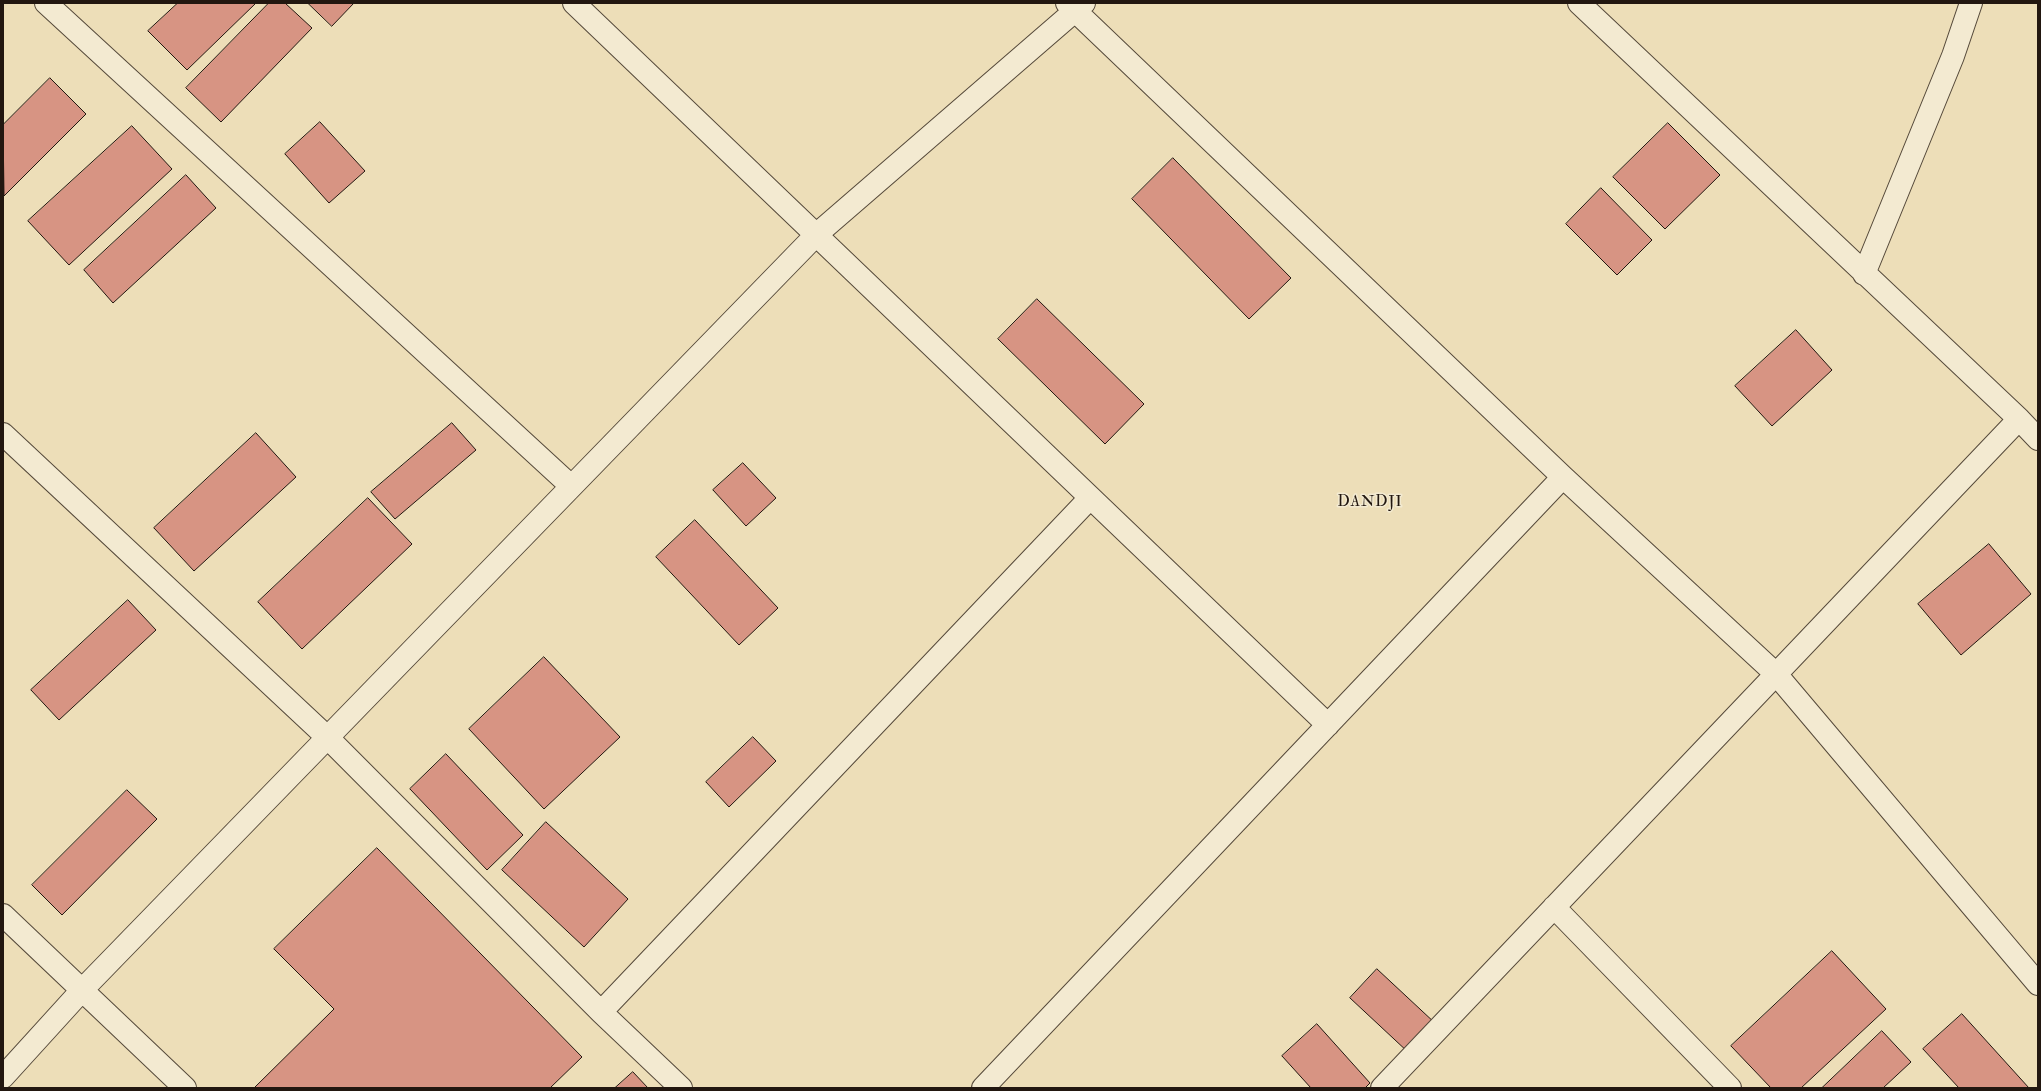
<!DOCTYPE html>
<html>
<head>
<meta charset="utf-8">
<style>
	body { margin:0 }
	#map { position:relative; width:2041px; height:1091px; overflow:hidden; background:#eddeb8; font-family:"IM FELL Double Pica",serif }
	canvas { display:block }
	.frame { position:absolute; inset:0; border:4px solid #221710; pointer-events:none }
</style>
</head>
<body>
<div id="map">
<canvas width="2041" height="1091"></canvas>
<div class="frame"></div>
</div>
<script>
const g = document.querySelector('canvas').getContext('2d');
g.lineJoin = 'round';
function paint(path, color) { g.fillStyle = color; g.fill(path, 'evenodd'); }
function strokePath(path, color, width, dash) { g.strokeStyle = color; g.lineWidth = width; g.lineCap = dash ? 'butt' : 'round'; g.setLineDash(dash || []); g.stroke(path); }
function drawText(font, color, halo, rows, align = 'center') {
  g.font = font + ' "IM FELL Double Pica",serif'; g.lineWidth = 3; g.setLineDash([]); g.textBaseline = 'middle'; g.strokeStyle = halo; g.fillStyle = color; for (const [text, x, y, turn = 0] of rows) {
    g.save(); g.translate(x, y); g.rotate((+turn || 0) * Math.PI / 180); g.textAlign = isNaN(turn) ? turn : align; if (halo) g.strokeText(text, 0, 0); g.fillText(text, 0, 0); g.restore();
  }
}
const building = new Path2D(`
	M 178,3 L 256,3 L 187,70 L 148,31 Z
	M 269,3 L 285,3 L 312,28 L 221,122 L 186,88 Z
	M 308,3 L 354,3 L 332,26 Z
	M 50,78 L 86,114 L 4,196 L 3,125 Z
	M 320,122 L 365,171 L 329,203 L 285,154 Z
	M 1668,123 L 1720,175 L 1665,229 L 1613,177 Z
	M 132,126 L 172,169 L 69,265 L 28,221 Z
	M 1173,158 L 1291,278 L 1249,319 L 1132,199 Z
	M 186,175 L 216,208 L 113,303 L 84,270 Z
	M 1601,188 L 1652,240 L 1617,275 L 1566,224 Z
	M 1037,299 L 1144,404 L 1105,444 L 998,339 Z
	M 1796,330 L 1832,370 L 1772,426 L 1735,386 Z
	M 452,423 L 476,450 L 395,519 L 371,492 Z
	M 256,433 L 296,477 L 194,571 L 154,528 Z
	M 743,463 L 776,498 L 746,526 L 713,490 Z
	M 368,498 L 412,544 L 302,649 L 258,602 Z
	M 695,520 L 778,608 L 739,645 L 656,557 Z
	M 1989,544 L 2031,594 L 1961,655 L 1918,604 Z
	M 128,600 L 156,630 L 59,720 L 31,690 Z
	M 544,657 L 620,737 L 544,809 L 469,729 Z
	M 753,737 L 776,761 L 729,807 L 706,782 Z
	M 446,754 L 523,835 L 487,870 L 410,789 Z
	M 127,790 L 157,819 L 62,915 L 32,885 Z
	M 546,822 L 628,899 L 584,947 L 502,870 Z
	M 377,848 L 582,1057 L 550,1088 L 254,1088 L 334,1009 L 274,949 Z
	M 1832,951 L 1886,1009 L 1801,1088 L 1771,1088 L 1731,1046 Z
	M 1377,969 L 1436,1024 L 1409,1053 L 1350,998 Z
	M 1962,1014 L 2029,1088 L 1959,1088 L 1923,1049 Z
	M 1317,1024 L 1370,1083 L 1365,1088 L 1311,1088 L 1282,1056 Z
	M 1882,1031 L 1911,1062 L 1883,1088 L 1822,1088 Z
	M 633,1072 L 648,1088 L 615,1088 Z`);
paint(building, '#d79483');
strokePath(building, '#221710', 1);
const minor = new Path2D(`
	M 46,3 L 571,486
	M 574,3 L 1328,725
	M 1067,3 L 1563,477 L 1776,674 L 2038,984
	M 1579,3 L 2019,419 L 2038,439
	M 1864,274 L 1953,56 L 1971,3
	M 3,434 L 328,738 L 601,1012 L 681,1088
	M 1554,907 L 1730,1088
	M 3,915 L 185,1088
	M 601,1012 L 1090,498
	M 3,1077 L 83,989 L 817,234 L 1084,3
	M 983,1088 L 1563,477
	M 1382,1088 L 2019,419`);
strokePath(minor, '#55493a', 24);
strokePath(minor, '#f3ead1', 22);
g.letterSpacing = '1px';
drawText('15px', '#221710', '#f3ead1', [
	["DANDJI",1370,503]
]);
g.letterSpacing = '0px';
</script>
</body>
</html>
